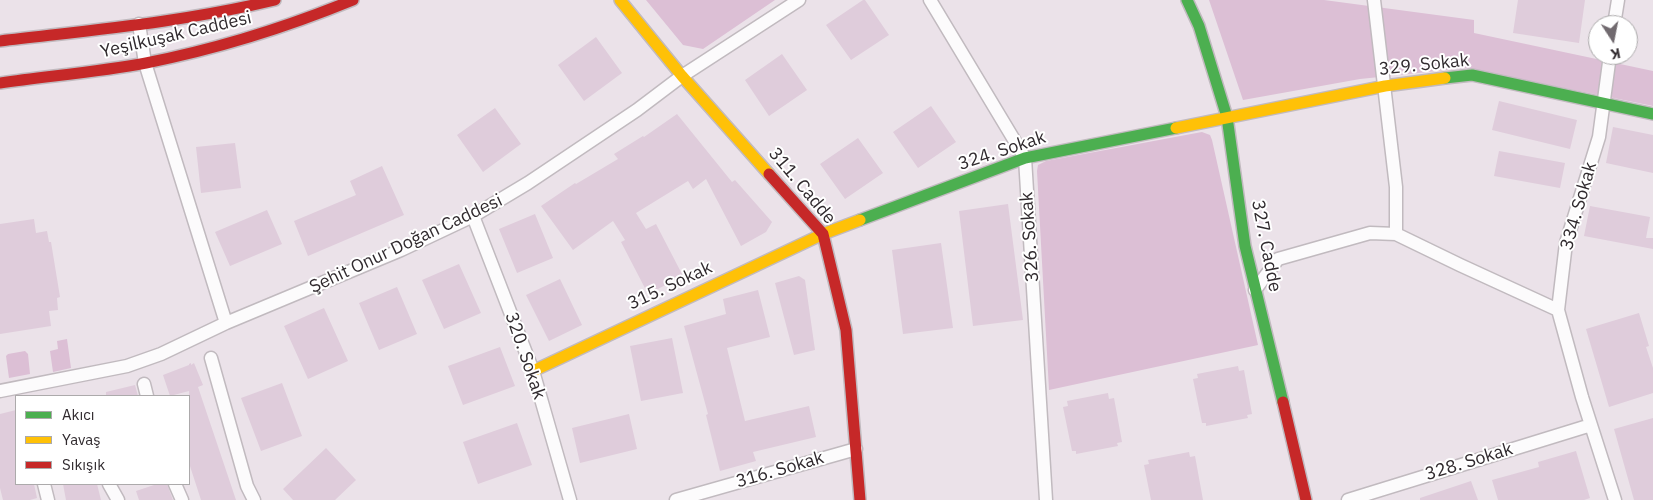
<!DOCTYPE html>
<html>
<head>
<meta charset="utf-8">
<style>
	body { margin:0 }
	#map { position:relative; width:1653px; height:500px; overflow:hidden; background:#ebe2e9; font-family:"IBM Plex Sans",sans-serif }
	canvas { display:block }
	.legend { position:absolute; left:15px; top:395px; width:175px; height:90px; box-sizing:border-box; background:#fff; border:1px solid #acaaab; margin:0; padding:6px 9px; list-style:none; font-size:15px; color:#302a2e }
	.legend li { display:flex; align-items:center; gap:10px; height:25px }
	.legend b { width:25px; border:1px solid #acaaab }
	.north { position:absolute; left:1588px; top:15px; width:50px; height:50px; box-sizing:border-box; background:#fff; border:1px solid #acaaab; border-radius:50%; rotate:169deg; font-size:14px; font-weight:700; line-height:20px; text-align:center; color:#302a2e }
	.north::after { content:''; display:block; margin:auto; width:18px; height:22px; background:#716a6f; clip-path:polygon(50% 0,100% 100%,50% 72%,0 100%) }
</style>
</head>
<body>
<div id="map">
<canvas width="1653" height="500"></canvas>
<ul class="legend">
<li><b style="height:6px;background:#4caf50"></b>Akıcı</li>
<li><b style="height:6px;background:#ffc107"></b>Yavaş</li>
<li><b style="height:6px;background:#c62828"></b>Sıkışık</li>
</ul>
<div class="north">K</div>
</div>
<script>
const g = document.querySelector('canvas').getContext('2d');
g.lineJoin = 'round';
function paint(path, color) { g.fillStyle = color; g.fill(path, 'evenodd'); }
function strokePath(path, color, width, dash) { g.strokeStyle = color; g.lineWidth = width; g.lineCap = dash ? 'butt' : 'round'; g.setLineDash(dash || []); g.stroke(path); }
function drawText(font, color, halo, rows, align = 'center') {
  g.font = font + ' "IBM Plex Sans",sans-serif'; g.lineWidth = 4; g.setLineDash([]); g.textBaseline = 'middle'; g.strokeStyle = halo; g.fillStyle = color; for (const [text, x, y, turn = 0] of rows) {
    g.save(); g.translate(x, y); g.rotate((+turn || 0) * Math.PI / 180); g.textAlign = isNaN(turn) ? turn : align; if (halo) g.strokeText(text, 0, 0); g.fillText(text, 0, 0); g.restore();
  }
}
paint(new Path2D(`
	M 646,0 L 775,0 L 703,49 L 683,45 Z
	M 1209,0 L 1324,0 L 1474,20 L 1474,33 L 1653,71 L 1653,106 L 1466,68 L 1360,79 L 1243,100 Z
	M 1202,132 L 1210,135 L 1212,140 L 1258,345 L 1049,390 L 1037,171 L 1038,165 L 1046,161 Z
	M 67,339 L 71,368 L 53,372 L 50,351 L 58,349 L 57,341 Z
	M 25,351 L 28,354 L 30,374 L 9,378 L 6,356 L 8,354 Z`), '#dcbfd5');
paint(new Path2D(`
	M 863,0 L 865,0 L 889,35 L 851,60 L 826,25 Z
	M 1518,0 L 1585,0 L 1579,43 L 1513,33 Z
	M 596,37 L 622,73 L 584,101 L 558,65 Z
	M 782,54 L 807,90 L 769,116 L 745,80 Z
	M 1499,101 L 1577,120 L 1570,149 L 1492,130 Z
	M 931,106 L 956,142 L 918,168 L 893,132 Z
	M 495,108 L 521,144 L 483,172 L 457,135 Z
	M 677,114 L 732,182 L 735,180 L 772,222 L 766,232 L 741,246 L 706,179 L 693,189 L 688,181 L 636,213 L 646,229 L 656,224 L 683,276 L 648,294 L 621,242 L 625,240 L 613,221 L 573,250 L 541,206 L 575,183 L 576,184 L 618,159 L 614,154 L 643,136 L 644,137 Z
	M 1613,127 L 1653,135 L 1653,173 L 1606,163 Z
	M 858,138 L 883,173 L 845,199 L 820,164 Z
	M 235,143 L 241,188 L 201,193 L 196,147 Z
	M 1499,151 L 1565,163 L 1560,188 L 1494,176 Z
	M 382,166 L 404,215 L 308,256 L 294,221 L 356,195 L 350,181 Z
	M 1008,204 L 1023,320 L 973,326 L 959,211 Z
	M 1590,206 L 1650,217 L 1646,238 L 1653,238 L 1653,249 L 1584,236 Z
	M 267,210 L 282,244 L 230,266 L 215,232 Z
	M 535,214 L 553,258 L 517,273 L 499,229 Z
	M 34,219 L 36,233 L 47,231 L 49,242 L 51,242 L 60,297 L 57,298 L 58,310 L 49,311 L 51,326 L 0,334 L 0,224 Z
	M 941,243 L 953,328 L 903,334 L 892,250 Z
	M 459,264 L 481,313 L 444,329 L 422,280 Z
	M 799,276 L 805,280 L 815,350 L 794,355 L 775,283 Z
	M 560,279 L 582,325 L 549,341 L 526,295 Z
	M 397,287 L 417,334 L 379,350 L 359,303 Z
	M 758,290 L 770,337 L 727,348 L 745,421 L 809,406 L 816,437 L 753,452 L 756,461 L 720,471 L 706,415 L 708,414 L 684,326 L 726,314 L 723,299 Z
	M 324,308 L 348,361 L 308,379 L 284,326 Z
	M 1639,313 L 1649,346 L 1646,347 L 1653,368 L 1653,393 L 1609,407 L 1586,329 Z
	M 672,338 L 683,393 L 641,401 L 630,346 Z
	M 500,347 L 515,386 L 463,405 L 448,366 Z
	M 191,363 L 191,365 L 194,363 L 203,385 L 198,387 L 236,500 L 201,500 L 189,463 L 189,391 L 170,396 L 163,375 L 189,365 L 189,364 Z
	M 1238,366 L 1239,371 L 1244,370 L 1252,414 L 1247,415 L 1248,418 L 1206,426 L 1206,423 L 1202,423 L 1193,379 L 1198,378 L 1197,374 Z
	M 282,383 L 302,436 L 261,451 L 241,398 Z
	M 135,385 L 138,396 L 106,396 L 106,392 Z
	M 1108,393 L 1109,399 L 1114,398 L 1122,442 L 1117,443 L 1118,446 L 1076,454 L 1076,451 L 1072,451 L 1063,407 L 1068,406 L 1067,401 Z
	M 16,410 L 16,484 L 34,484 L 37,498 L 30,500 L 3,500 L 0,488 L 0,414 Z
	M 629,414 L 637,449 L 580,463 L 572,428 Z
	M 1653,418 L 1653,500 L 1634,500 L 1614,429 Z
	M 517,423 L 532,465 L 478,484 L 463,442 Z
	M 326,448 L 356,480 L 335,500 L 293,500 L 283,489 Z
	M 1576,451 L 1590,498 L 1584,500 L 1498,500 L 1492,480 L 1539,467 L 1538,462 Z
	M 1189,452 L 1190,457 L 1195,456 L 1203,500 L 1151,500 L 1144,465 L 1149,464 L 1148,460 Z
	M 1471,481 L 1478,500 L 1420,500 L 1420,498 Z
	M 63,484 L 97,484 L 101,500 L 66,500 Z
	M 157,484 L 167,484 L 173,500 L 139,500 L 136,491 Z`), '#dfccdb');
const street = new Path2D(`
	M 930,0 L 1025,158 L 1046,500
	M 1374,0 L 1396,187 L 1396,234 L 1460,265 L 1558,310
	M 139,24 L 145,63 L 226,323
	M 1614,25 L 1618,0
	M 1610,55 L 1599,137 L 1566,243 L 1558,310 L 1582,397 L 1615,500
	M 473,216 L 533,371 L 570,500
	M 1255,290 L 1278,259 L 1370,233 L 1396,234
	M 211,358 L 247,486 L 254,500
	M 144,384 L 147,396
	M 0,391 L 127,366 L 161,354 L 226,323 L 401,250 L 473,216 L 528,183 L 637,110 L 682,76 L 799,0
	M 44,484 L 48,500
	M 109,484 L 118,500
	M 175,484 L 182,500
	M 676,500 L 856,449
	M 1348,500 L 1591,425`);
const fast = new Path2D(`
	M 1187,0 L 1199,26 L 1227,117 L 1245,246 L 1283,402
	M 1445,78 L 1472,75 L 1653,114
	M 860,220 L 1025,158 L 1176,128`);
const slow = new Path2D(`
	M 620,0 L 682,76 L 769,174
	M 1176,128 L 1385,86 L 1445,78
	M 533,371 L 823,234 L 860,220`);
const jam = new Path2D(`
	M 0,41 C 92,30 185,22 275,0
	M 0,83 C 49,76 98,72 146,63 C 217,49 287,27 353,0
	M 769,174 L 823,234 L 846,330 L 860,500
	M 1283,402 L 1306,500`);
strokePath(street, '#c1babf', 15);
strokePath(fast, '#c1babf', 14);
strokePath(slow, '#c1babf', 14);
strokePath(jam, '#c1babf', 14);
strokePath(street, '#fcfbfc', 12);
strokePath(fast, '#4caf50', 11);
strokePath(slow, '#ffc107', 11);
strokePath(jam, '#c62828', 11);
drawText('18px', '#302a2e', '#fff', [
	["Yeşilkuşak Caddesi",176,35,-13],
	["329. Sokak",1424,65,-6],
	["324. Sokak",1002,151,-18],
	["311. Cadde",802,186,50],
	["334. Sokak",1579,206,-74],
	["326. Sokak",1030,237,-94],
	["Şehit Onur Doğan Caddesi",406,244,-25],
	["327. Cadde",1266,246,79],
	["315. Sokak",670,286,-25],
	["320. Sokak",525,356,71],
	["328. Sokak",1469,462,-17],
	["316. Sokak",780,470,-16]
]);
</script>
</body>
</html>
